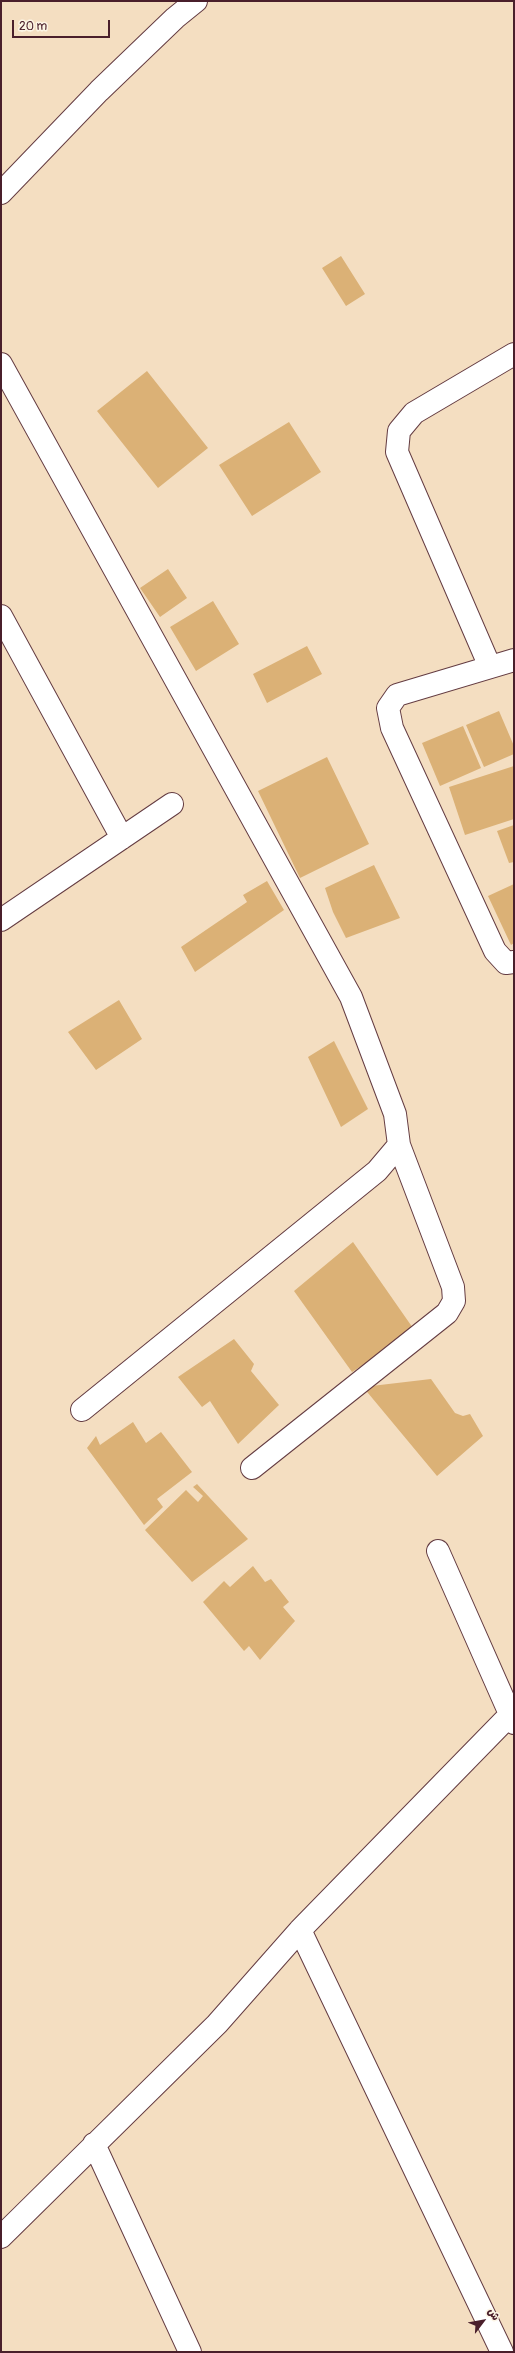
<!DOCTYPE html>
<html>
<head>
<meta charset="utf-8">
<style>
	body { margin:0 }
	#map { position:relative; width:515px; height:2353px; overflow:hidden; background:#f4dec1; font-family:Pangolin,"Playpen Sans Arabic",sans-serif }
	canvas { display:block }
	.frame { position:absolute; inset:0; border:2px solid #4a1f2b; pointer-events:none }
	.north { position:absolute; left:463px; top:2301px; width:40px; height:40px; -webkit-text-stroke:3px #fcf5e5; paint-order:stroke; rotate:58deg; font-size:11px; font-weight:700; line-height:16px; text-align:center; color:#4a1f2b }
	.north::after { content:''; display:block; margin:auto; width:14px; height:18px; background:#4a1f2b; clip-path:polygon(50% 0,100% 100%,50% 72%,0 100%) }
	.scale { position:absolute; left:12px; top:20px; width:98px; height:18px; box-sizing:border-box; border:2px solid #4a1f2b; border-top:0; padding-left:5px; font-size:12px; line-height:14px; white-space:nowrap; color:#4a1f2b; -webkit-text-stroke:3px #fcf5e5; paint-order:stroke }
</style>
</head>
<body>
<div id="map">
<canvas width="515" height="2353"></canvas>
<div class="frame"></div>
<div class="north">ش</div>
<div class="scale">20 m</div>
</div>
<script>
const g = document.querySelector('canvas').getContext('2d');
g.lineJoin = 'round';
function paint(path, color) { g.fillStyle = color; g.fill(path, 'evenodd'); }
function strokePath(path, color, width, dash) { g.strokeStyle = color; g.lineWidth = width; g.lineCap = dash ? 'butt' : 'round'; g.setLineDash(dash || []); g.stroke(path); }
paint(new Path2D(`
	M 341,256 L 365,294 L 346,306 L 322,268 Z
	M 147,371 L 208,448 L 158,488 L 97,411 Z
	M 289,422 L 321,472 L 252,516 L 219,465 Z
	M 168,569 L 187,598 L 160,617 L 140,588 Z
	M 213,601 L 239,644 L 196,671 L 170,627 Z
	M 307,646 L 322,674 L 267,703 L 253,674 Z
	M 499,711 L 514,746 L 514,754 L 484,767 L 466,725 Z
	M 463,726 L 481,768 L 440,786 L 422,743 Z
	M 327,757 L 369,844 L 300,878 L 258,791 Z
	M 514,766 L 514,819 L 465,835 L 449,787 Z
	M 514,825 L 514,862 L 509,863 L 497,831 Z
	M 374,865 L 400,918 L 346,938 L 333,912 L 325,888 Z
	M 267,881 L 284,910 L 195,972 L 181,947 L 247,902 L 243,895 Z
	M 514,884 L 514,943 L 511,945 L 488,896 Z
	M 119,1000 L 142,1039 L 96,1070 L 68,1032 Z
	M 334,1041 L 368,1109 L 341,1127 L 308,1057 Z
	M 353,1242 L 415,1331 L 352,1372 L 294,1291 Z
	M 234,1339 L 254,1364 L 251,1371 L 279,1405 L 238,1444 L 210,1401 L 202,1407 L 178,1377 Z
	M 431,1379 L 455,1413 L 463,1416 L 470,1414 L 483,1436 L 437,1476 L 363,1387 Z
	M 133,1422 L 146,1443 L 161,1432 L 192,1472 L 157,1499 L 163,1507 L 144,1525 L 87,1448 L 96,1436 L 100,1445 Z
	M 197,1484 L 248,1539 L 192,1582 L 145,1530 L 186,1490 L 198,1502 L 203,1496 L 193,1487 Z
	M 253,1566 L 265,1582 L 271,1579 L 289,1602 L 283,1607 L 295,1621 L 260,1660 L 249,1646 L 244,1651 L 203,1602 L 224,1581 L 230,1587 Z`), '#dbb176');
const minor = new Path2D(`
	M 1,364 L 351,997 L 395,1114 L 399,1145 L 377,1171 L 82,1410
	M 1,616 L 122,838
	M 514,660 L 397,695 L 388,708 L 392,728 L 495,951 L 506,963 L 514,962
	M 490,667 L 397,452 L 399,431 L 414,413 L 514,354
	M 1,920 L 172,804
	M 252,1468 L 447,1313 L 454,1301 L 453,1287 L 399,1145
	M 438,1551 L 514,1723
	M 300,1930 L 502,2352
	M 94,2144 L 190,2352
	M 1,2237 L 217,2024 L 300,1930 L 510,1715`);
const major = new Path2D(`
	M 1,193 L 99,91 L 175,18 L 196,1`);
strokePath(minor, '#643c42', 24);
strokePath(major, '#643c42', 24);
strokePath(minor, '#fff', 22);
strokePath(major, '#fff', 22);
</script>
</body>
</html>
